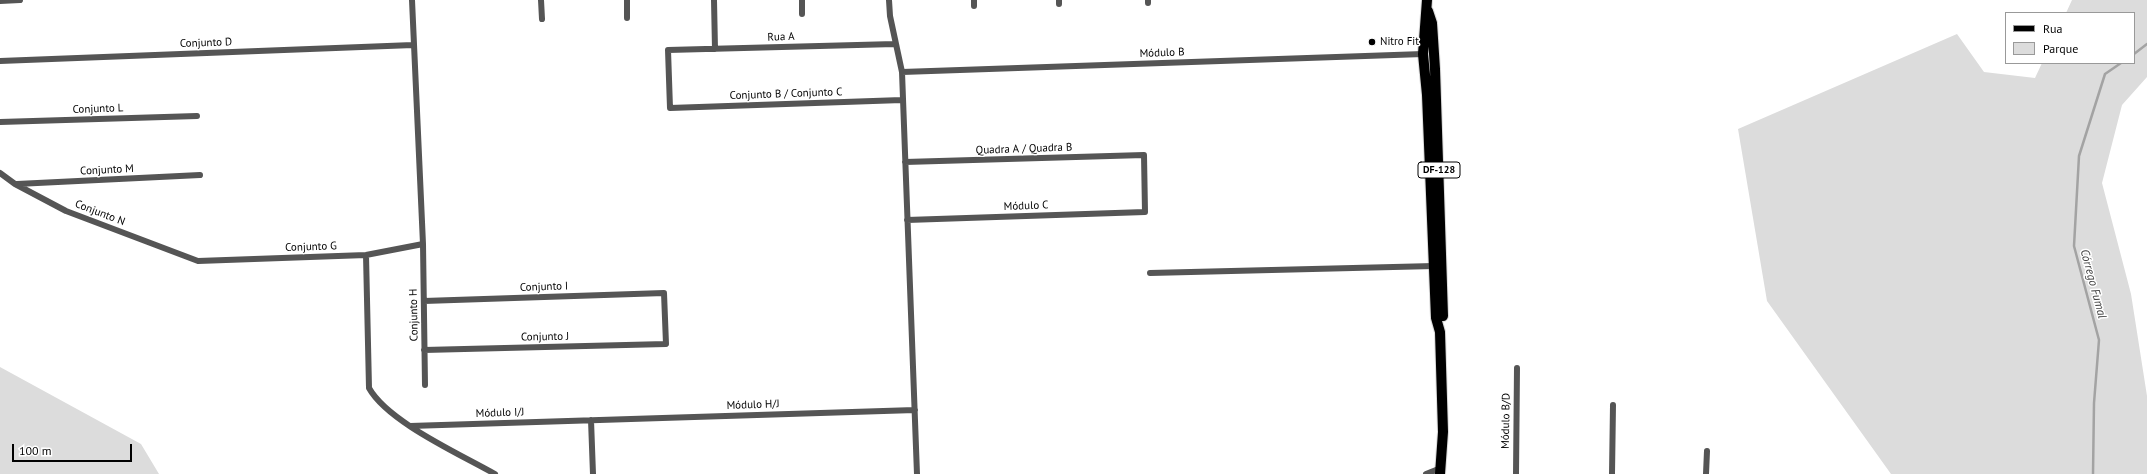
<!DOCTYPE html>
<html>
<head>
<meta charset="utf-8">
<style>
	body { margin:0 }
	#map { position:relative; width:2147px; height:474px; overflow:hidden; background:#fff; font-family:"PT Sans",sans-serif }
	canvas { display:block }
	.legend { position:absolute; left:2005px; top:12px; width:130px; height:52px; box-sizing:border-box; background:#fff; border:1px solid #999; margin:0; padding:5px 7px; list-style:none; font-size:12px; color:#000 }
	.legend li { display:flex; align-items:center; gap:8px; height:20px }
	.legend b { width:20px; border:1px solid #999 }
	.scale { position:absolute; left:12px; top:444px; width:120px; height:18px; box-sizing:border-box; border:2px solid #000; border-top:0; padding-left:5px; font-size:12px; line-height:14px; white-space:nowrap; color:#000; -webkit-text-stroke:3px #fff; paint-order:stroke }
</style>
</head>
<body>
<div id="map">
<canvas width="2147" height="474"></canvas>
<ul class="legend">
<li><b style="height:5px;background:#000"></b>Rua</li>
<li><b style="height:11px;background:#dcdcdc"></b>Parque</li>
</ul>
<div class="scale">100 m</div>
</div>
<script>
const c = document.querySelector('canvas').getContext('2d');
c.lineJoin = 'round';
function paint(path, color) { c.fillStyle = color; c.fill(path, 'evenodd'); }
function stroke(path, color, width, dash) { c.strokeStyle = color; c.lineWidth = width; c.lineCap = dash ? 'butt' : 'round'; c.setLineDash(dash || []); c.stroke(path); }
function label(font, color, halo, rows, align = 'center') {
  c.font = font + ' "PT Sans",sans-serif'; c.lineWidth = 3; c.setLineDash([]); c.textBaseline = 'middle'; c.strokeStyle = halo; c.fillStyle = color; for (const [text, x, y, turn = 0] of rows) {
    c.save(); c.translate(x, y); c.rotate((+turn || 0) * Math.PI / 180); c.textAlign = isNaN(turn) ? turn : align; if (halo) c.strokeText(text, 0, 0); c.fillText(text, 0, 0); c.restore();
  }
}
const green = new Path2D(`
	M2072,0H2147V77L2122,105L2102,183L2131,294L2147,396V474H1891L1767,301L1738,129L1957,34L1984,72L2035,78L2042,63H2134V13H2066Z
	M0,367L141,444L159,474H0Z`);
const stream = new Path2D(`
	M2134,54L2147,44
	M2093,474L2094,403L2099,340L2074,246L2079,156L2105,74L2121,63`);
const minor = new Path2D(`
	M412,0L423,244L425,385
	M541,0L542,19
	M627,0V18
	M714,0L715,49
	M802,0V14
	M889,0L890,16L902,72L917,474
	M974,0V6
	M1059,0V4
	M1148,0V3
	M0,1L20,0
	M895,44L668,50L670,108L902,100
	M0,61L413,45
	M902,72L1423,54
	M0,122L197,116
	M905,162L1144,155L1145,212L907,220
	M0,173L15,184L66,211L198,261L366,255L423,244
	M17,184L200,175
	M366,255L369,388C388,422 460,454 495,474
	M1150,273L1434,266
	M424,301L664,293L666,344L424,350
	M591,420L593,474
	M410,426L915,410
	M1426,474L1441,468
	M1516,474L1517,368
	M1612,474L1613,405
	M1706,474L1707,451`);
const primary = new Path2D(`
	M1427,0L1423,54L1427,95L1436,318L1440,332L1443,432L1440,474
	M1428,11L1432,23L1435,69L1443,316`);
const markers = [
	[1372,42,4,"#000"]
];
const shields = [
	[1439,170,42]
];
const shieldNames = [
	["DF-128",1439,170]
];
const streetNames = [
	["Rua A",781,37,-2],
	["Conjunto D",206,43,-2],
	["Módulo B",1162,53,-2],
	["Conjunto B / Conjunto C",786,94,-2],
	["Conjunto L",98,109,-2],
	["Quadra A / Quadra B",1024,149,-2],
	["Conjunto M",107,170,-3],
	["Módulo C",1026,206,-2],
	["Conjunto N",100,213,21],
	["Conjunto G",311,247,-2],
	["Conjunto I",544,287,-2],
	["Conjunto H",414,315,-91],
	["Conjunto J",545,337,-1],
	["Módulo H/J",753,405,-2],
	["Módulo I/J",500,413,-2],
	["Módulo B/D",1506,421,-89]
];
const poiNames = [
	["Nitro Fit",1380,42]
];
const waterNames = [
	["Córrego Fumal",2093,284,75]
];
paint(green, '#dcdcdc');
stroke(stream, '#a3a3a3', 2.5);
stroke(primary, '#dbdbdb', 12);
stroke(minor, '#555', 6);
stroke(primary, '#000', 10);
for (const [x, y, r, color] of markers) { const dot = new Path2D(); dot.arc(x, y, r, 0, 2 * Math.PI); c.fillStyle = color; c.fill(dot); stroke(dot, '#fff', 1.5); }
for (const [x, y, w] of shields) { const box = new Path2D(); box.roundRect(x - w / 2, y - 8, w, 16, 3); c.fillStyle = '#fff'; c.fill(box); stroke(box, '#000', 1); }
label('bold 10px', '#000', null, shieldNames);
label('11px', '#000', '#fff', streetNames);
label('11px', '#000', '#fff', poiNames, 'left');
label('italic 12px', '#444', '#fff', waterNames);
</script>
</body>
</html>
